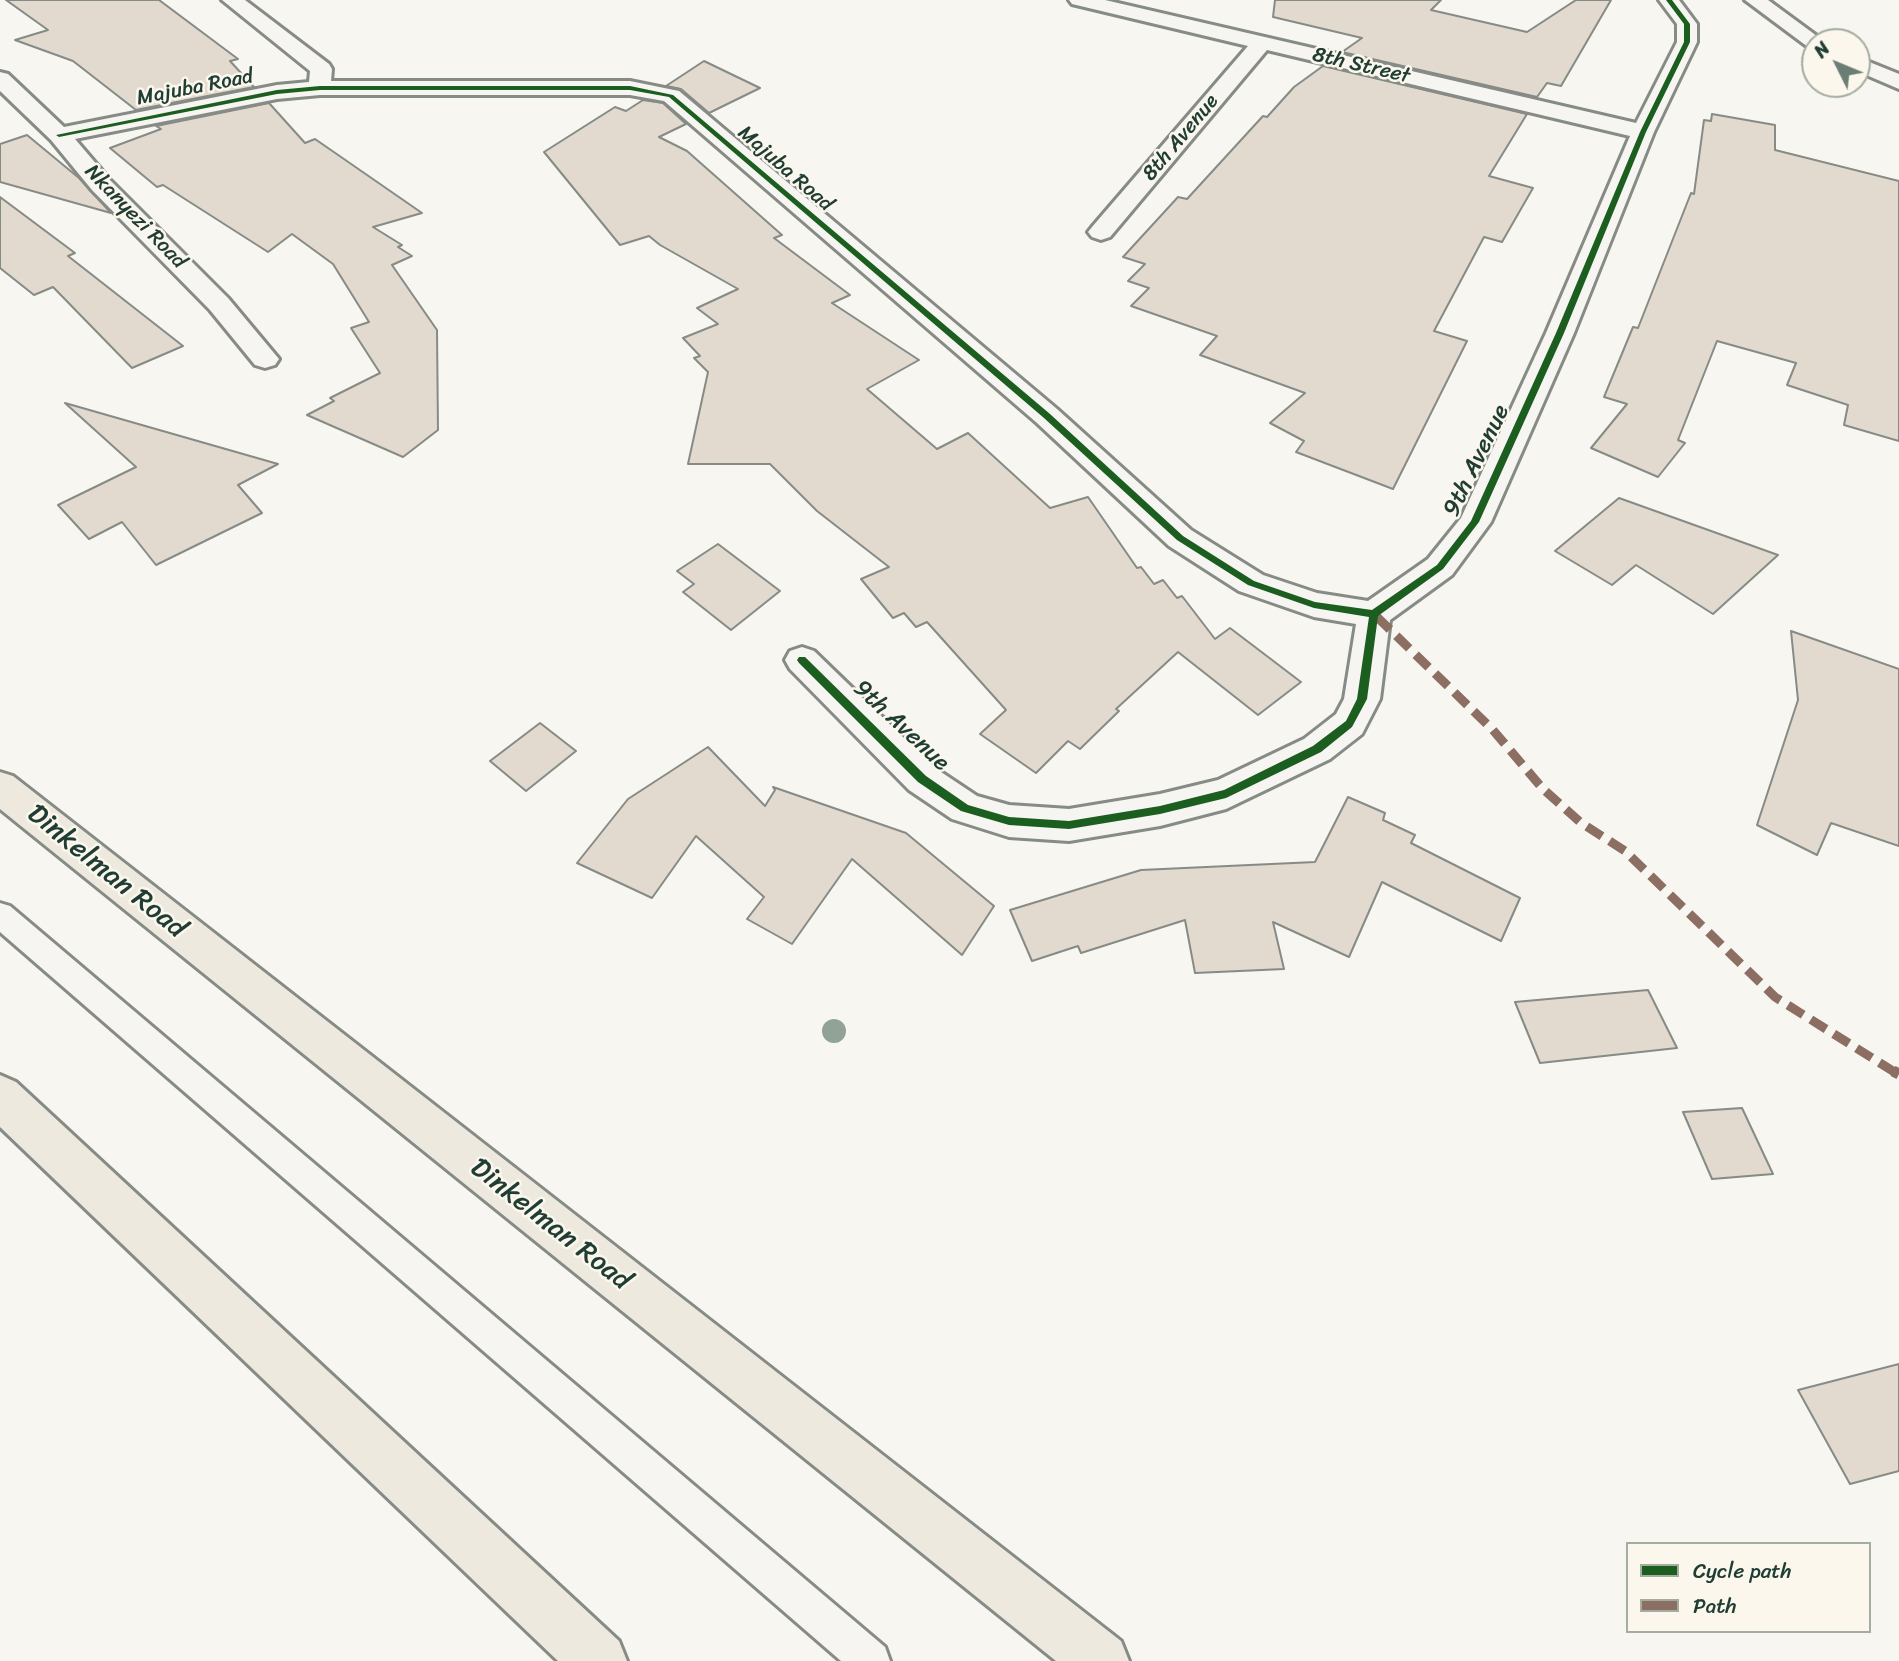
<!DOCTYPE html>
<html>
<head>
<meta charset="utf-8">
<style>
	body { margin:0 }
	#map { position:relative; width:1899px; height:1661px; overflow:hidden; background:#f8f6f0; font-family:Sriracha,sans-serif }
	canvas { display:block }
	.legend { position:absolute; left:1626px; top:1542px; width:245px; height:91px; box-sizing:border-box; background:#fbf7ec; border:2px solid #a3ada2; margin:0; padding:9px 12px; list-style:none; font-size:21px; color:#1f3d34 }
	.legend li { display:flex; align-items:center; gap:14px; height:35px }
	.legend b { width:35px; border:2px solid #a3ada2 }
	.north { position:absolute; left:1801px; top:28px; width:70px; height:70px; box-sizing:border-box; background:#fbf7ec; border:2px solid #a3ada2; border-radius:50%; rotate:313deg; font-size:19px; font-weight:700; line-height:28px; text-align:center; color:#1f3d34 }
	.north::after { content:''; display:block; margin:auto; width:24px; height:32px; background:#6b7e76; clip-path:polygon(50% 0,100% 100%,50% 72%,0 100%) }
</style>
</head>
<body>
<div id="map">
<canvas width="1899" height="1661"></canvas>
<ul class="legend">
<li><b style="height:9px;background:#1b5e20"></b>Cycle path</li>
<li><b style="height:9px;background:#8d6e63"></b>Path</li>
</ul>
<div class="north">N</div>
</div>
<script>
const c = document.querySelector('canvas').getContext('2d');
c.lineJoin = 'round';
function paint(path, color) { c.fillStyle = color; c.fill(path, 'evenodd'); }
function stroke(path, color, width, dash) { c.strokeStyle = color; c.lineWidth = width; c.lineCap = dash ? 'butt' : 'round'; c.setLineDash(dash || []); c.stroke(path); }
function label(font, color, halo, rows, align = 'center') {
  c.font = font + ' Sriracha,sans-serif'; c.lineWidth = 5; c.setLineDash([]); c.textBaseline = 'middle'; c.strokeStyle = halo; c.fillStyle = color; for (const [text, x, y, turn = 0] of rows) {
    c.save(); c.translate(x, y); c.rotate((+turn || 0) * Math.PI / 180); c.textAlign = isNaN(turn) ? turn : align; if (halo) c.strokeText(text, 0, 0); c.fillText(text, 0, 0); c.restore();
  }
}
const building = new Path2D(`
	M6,0H159L238,59L230,61L254,87L136,110L73,61L15,40L48,30Z
	M1275,0H1441L1431,10L1527,32L1576,0H1611L1561,86L1547,83L1537,97L1342,52L1362,38L1273,17Z
	M704,61L760,88L709,113L681,89L666,86Z
	M1323,66L1527,114L1489,176L1533,188L1502,242L1484,237L1434,331L1467,341L1393,489L1296,452L1304,441L1270,423L1305,393L1200,355L1217,336L1131,306L1149,288L1128,281L1145,264L1123,257L1178,197L1187,199L1263,116L1267,117L1294,87Z
	M643,100L663,103L686,124L659,137L687,151L782,235L774,238L850,295L832,303L919,360L867,389L937,449L968,433L1050,508L1088,497L1137,568L1141,567L1154,584L1163,580L1177,598L1182,596L1215,639L1230,628L1301,682L1258,715L1178,652L1116,709L1119,711L1080,749L1068,741L1036,773L980,734L1006,710L927,622L916,627L904,613L893,618L861,579L889,567L817,511L770,464H688L708,372L694,358L700,356L683,338L718,324L697,308L738,289L660,245L649,236L620,245L544,152L615,107L626,111Z
	M269,103L305,143L315,139L422,213L373,227L402,245L398,247L412,256L392,265L437,330L438,430L403,457L307,415L334,401L330,398L380,373L351,328L369,322L333,264L292,234L268,252L163,185L157,187L110,148L161,129L156,126Z
	M1712,114L1775,125V150L1899,181V441L1844,425L1848,405L1787,385L1796,363L1717,341L1678,440L1685,443L1658,477L1591,448L1627,404L1604,397L1633,327L1638,328L1691,193L1694,194L1704,120L1711,121Z
	M27,135L79,178L111,213L0,182V144Z
	M0,197L75,253L68,256L183,346L132,368L53,287L34,295L0,268Z
	M65,403L278,464L238,485L262,513L156,565L122,522L89,539L58,505L136,467Z
	M1619,498L1778,555L1713,614L1636,565L1612,585L1555,551Z
	M718,544L780,591L731,630L683,592L694,584L677,571Z
	M1791,631L1899,669V846L1831,823L1817,855L1757,825L1798,700Z
	M540,723L576,751L526,791L490,761Z
	M708,747L765,806L775,790L773,787L906,833L994,906L962,955L852,859L792,944L747,919L764,897L696,836L652,898L577,863L628,799Z
	M1348,797L1385,813L1383,820L1415,835L1411,843L1520,898L1501,941L1382,882L1349,957L1273,922L1284,969L1195,973L1185,920L1081,953L1078,946L1032,961L1010,910L1141,870L1315,862Z
	M1648,990L1677,1048L1540,1063L1515,1002Z
	M1742,1108L1773,1174L1712,1179L1683,1112Z
	M1899,1364V1471L1850,1484L1798,1390Z`);
const service = new Path2D(`
	M0,903L10,906L885,1647L890,1661H841L0,932Z`);
const minor = new Path2D(`
	M222,0H245L329,64L332,69L331,81H630L679,91L1057,409L1191,530L1263,575L1317,593L1368,601L1428,559L1461,518L1546,333L1630,136L1267,50L1110,237L1101,240L1092,237L1088,232L1092,227L1248,46L1072,4L1069,0H1105L1636,123L1677,42V24L1659,0H1679L1697,24V42L1654,132L1574,333L1491,522L1452,575L1390,620L1380,699L1362,734L1330,759L1226,809L1160,826L1069,841L1009,837L952,819L909,790L790,669L785,660L790,651L802,647L814,651L935,768L977,796L1009,805L1069,809L1160,794L1218,780L1304,739L1336,714L1344,699L1356,624L1314,617L1239,591L1169,546L1037,423L664,101L630,95H320L277,99L75,139L110,180L228,298L279,359L275,365L265,368L255,365L210,310L92,190L51,140L0,91V72L8,74L64,127L277,85L309,82L310,71Z`);
const tertiary = new Path2D(`
	M1745,0H1768L1825,42H1815V49L1808,47Z
	M1857,57L1899,74V89L1857,71Z`);
const primary = new Path2D(`
	M0,772L13,776L1121,1641L1129,1661H1056L0,809Z
	M0,1075L16,1082L619,1641L627,1661H558L0,1127Z`);
const quietFar2 = new Path2D(`
	M1374,614L1379,619`);
const quietFar1 = new Path2D(`
	M1377,617L1493,730L1543,789L1580,822L1625,851L1775,997L1896,1073`);
const quiet = new Path2D(`
	M1893,1071L1899,1074`);
const cycleway = new Path2D(`
	M1666,0H1672L1690,24V42L1646,132L1564,333L1479,522L1443,569L1378,616L1367,699L1352,727L1321,752L1226,798L1160,814L1069,829L1009,825L961,811L918,782L799,663L797,660L799,657H805L926,776L968,805L1009,817L1069,821L1160,806L1224,790L1313,746L1346,721L1357,699L1369,617L1314,608L1248,585L1177,540L1044,418L669,97L630,90H320L277,94L59,137L56,135L277,90L320,86H630L673,95L1050,414L1183,536L1254,581L1315,602L1372,610L1437,565L1471,521L1556,333L1640,132L1684,42V24Z`);
const trees = [
	[834,1031]
];
const farStreetnames = [
	["8th Street",1361,66,13],
	["Majuba Road",195,88,-11],
	["8th Avenue",1181,138,-50],
	["Majuba Road",785,169,41],
	["Nkanyezi Road",135,217,46]
];
const streetNames = [
	["9th Avenue",1477,461,-64],
	["9th Avenue",901,726,43]
];
const nearStreetnames = [
	["Dinkelman Road",106,872,39],
	["Dinkelman Road",550,1225,38]
];
paint(building, '#e2d9cf');
stroke(building, '#868b86', 2);
stroke(service, '#868b86', 6);
stroke(minor, '#868b86', 6);
stroke(tertiary, '#868b86', 6);
stroke(primary, '#868b86', 6);
paint(service, '#f6f5f1');
paint(minor, '#f6f5f1');
paint(tertiary, '#f6f5f1');
paint(primary, '#eee9de');
stroke(quietFar2, '#8d6e63', 7, [13, 7]);
stroke(quietFar1, '#8d6e63', 9, [18, 9]);
stroke(quiet, '#8d6e63', 11, [23, 11]);
paint(cycleway, '#1b5e20');
c.fillStyle = '#91a396';
for (const [x, y] of trees) { c.beginPath(); c.arc(x, y, 12, 0, 2 * Math.PI); c.fill(); }
label('21px', '#1f3d34', '#fbf7ec', farStreetnames);
label('24px', '#1f3d34', '#fbf7ec', streetNames);
label('28px', '#1f3d34', '#fbf7ec', nearStreetnames);
</script>
</body>
</html>
